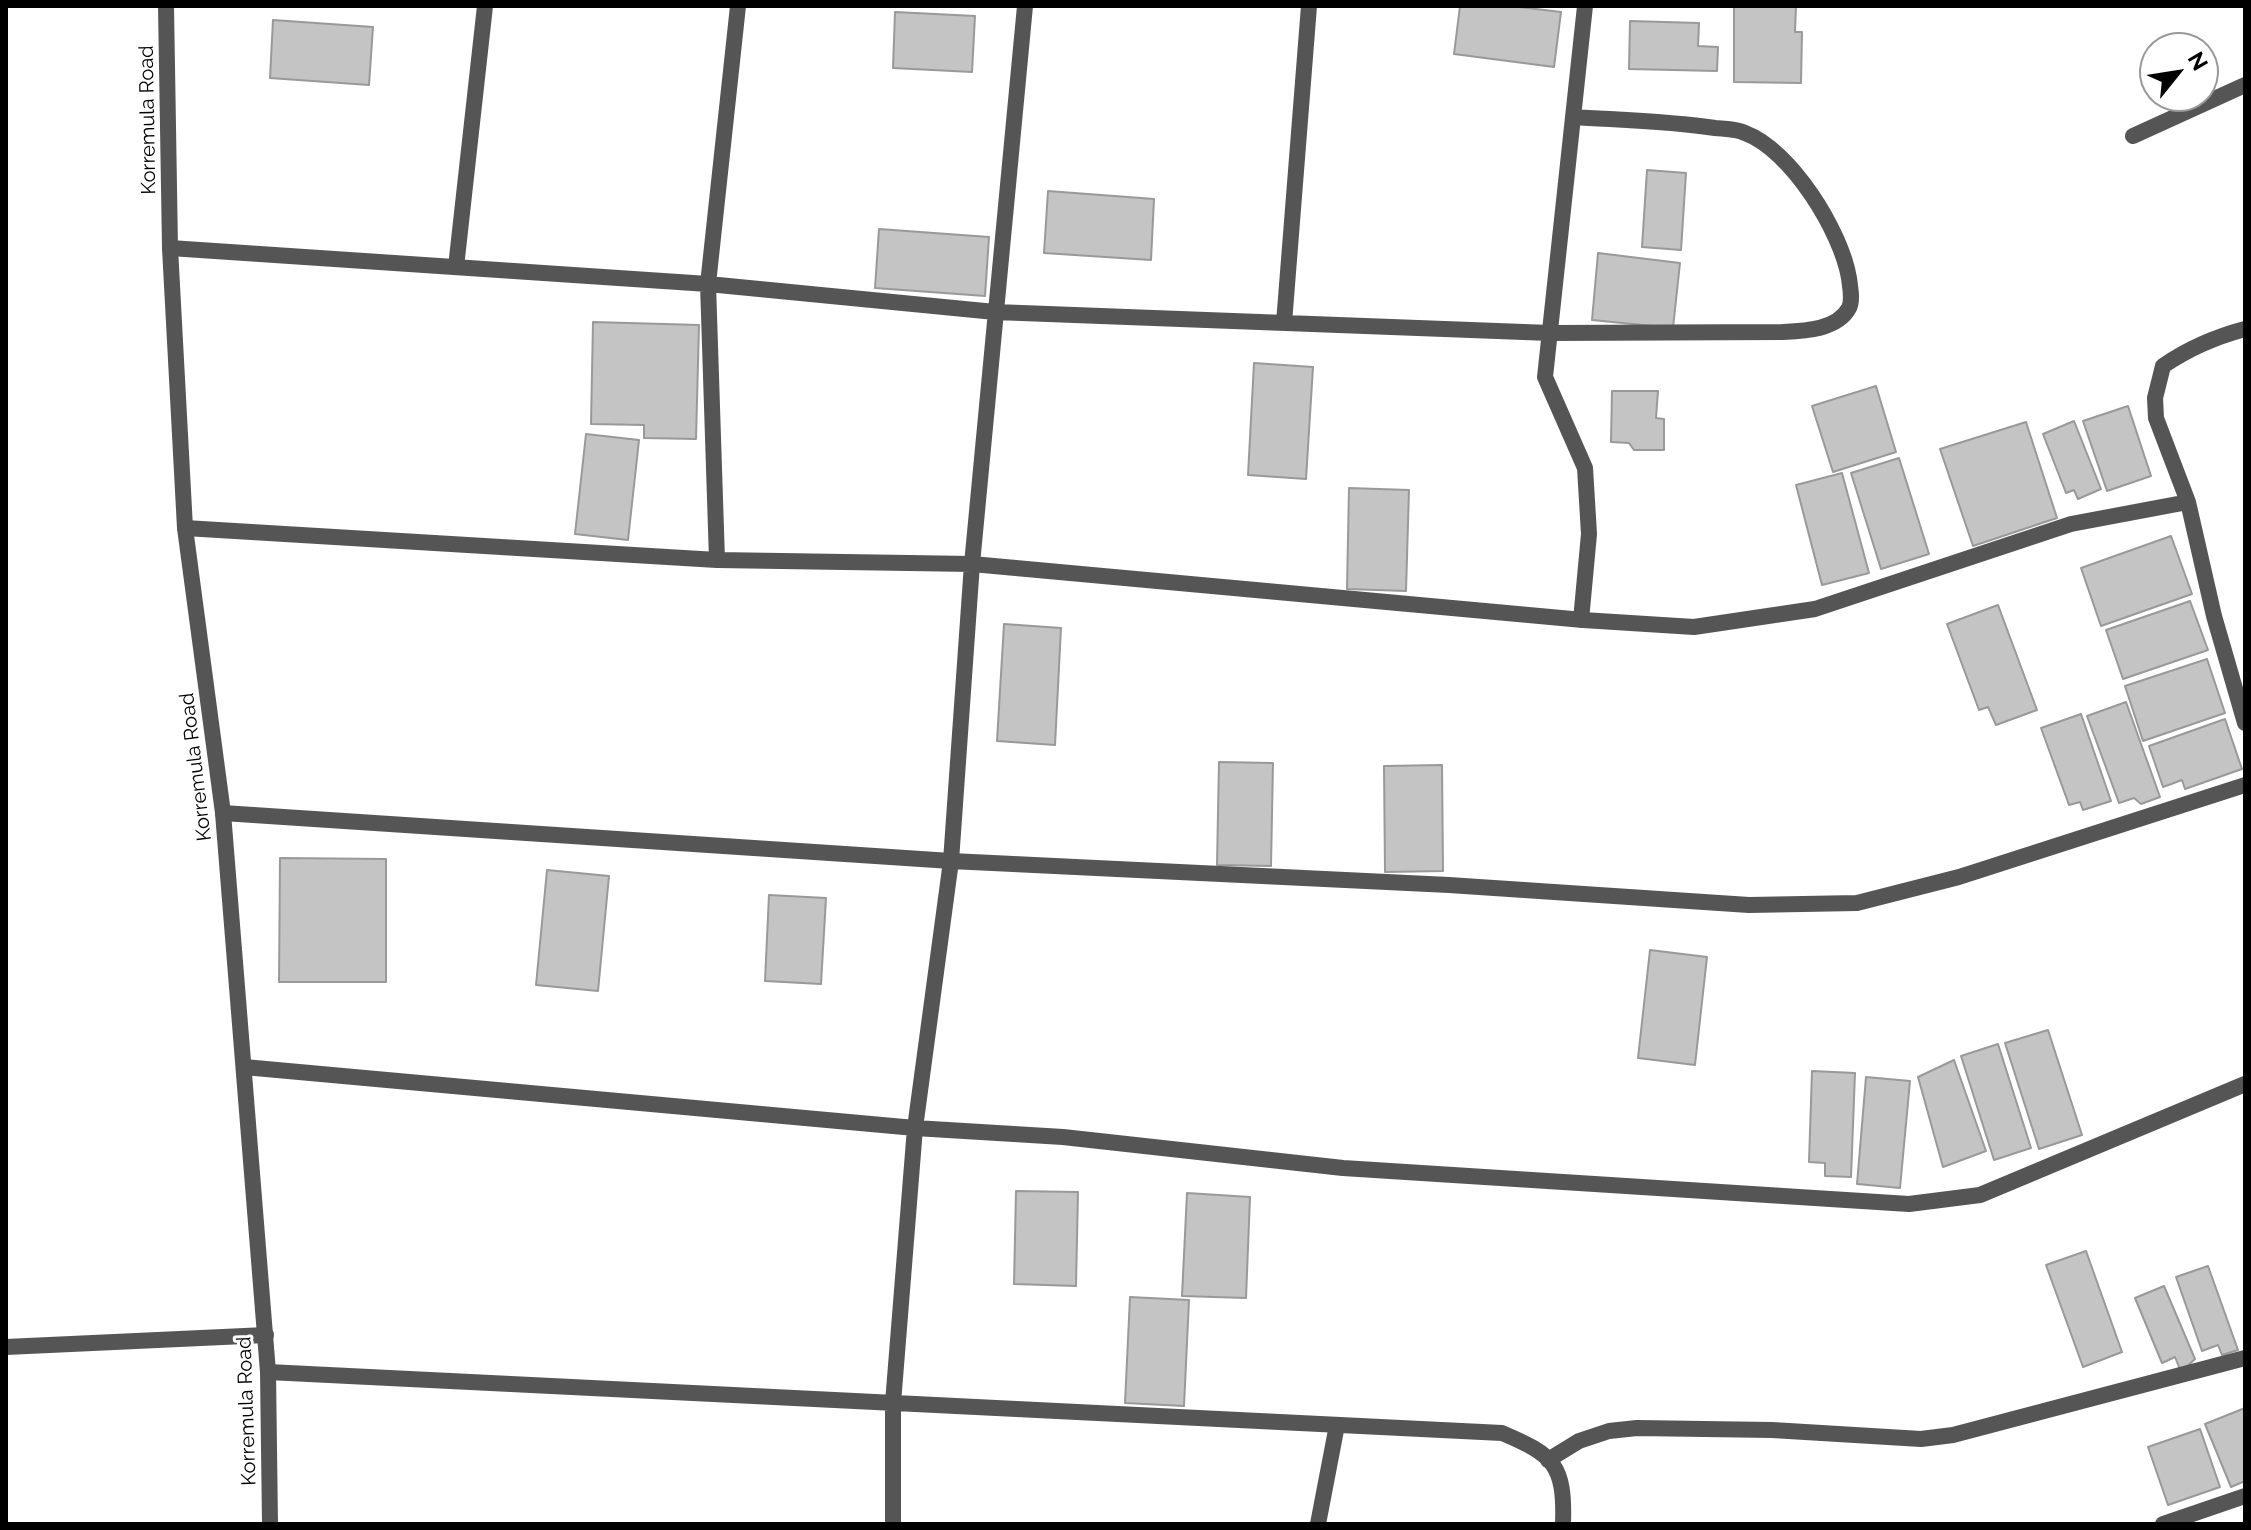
<!DOCTYPE html>
<html>
<head>
<meta charset="utf-8">
<style>
	body { margin:0 }
	#map { position:relative; width:2251px; height:1530px; overflow:hidden; background:#fff; font-family:Raleway,sans-serif }
	canvas { display:block }
	.frame { position:absolute; inset:0; border:8px solid #000; pointer-events:none }
	.north { position:absolute; left:2139px; top:32px; width:80px; height:80px; box-sizing:border-box; background:#fff; border:2px solid #999; border-radius:50%; rotate:60deg; font-size:22px; font-weight:700; line-height:32px; text-align:center; color:#000 }
	.north::after { content:''; display:block; margin:auto; width:28px; height:36px; background:#000; clip-path:polygon(50% 0,100% 100%,50% 72%,0 100%) }
</style>
</head>
<body>
<div id="map">
<canvas width="2251" height="1530"></canvas>
<div class="frame"></div>
<div class="north">N</div>
</div>
<script>
const c = document.querySelector('canvas').getContext('2d');
c.lineJoin = 'round';
function paint(path, color) { c.fillStyle = color; c.fill(path, 'evenodd'); }
function stroke(path, color, width, dash) { c.strokeStyle = color; c.lineWidth = width; c.lineCap = dash ? 'butt' : 'round'; c.setLineDash(dash || []); c.stroke(path); }
function label(font, color, halo, rows, align = 'center') {
  c.font = font + ' Raleway,sans-serif'; c.lineWidth = 6; c.setLineDash([]); c.textBaseline = 'middle'; c.strokeStyle = halo; c.fillStyle = color; for (const [text, x, y, turn = 0] of rows) {
    c.save(); c.translate(x, y); c.rotate((+turn || 0) * Math.PI / 180); c.textAlign = isNaN(turn) ? turn : align; if (halo) c.strokeText(text, 0, 0); c.fillText(text, 0, 0); c.restore();
  }
}
const building = new Path2D(`
	M1460,6H1511L1561,12L1554,67L1454,54Z
	M1734,6H1796L1795,32H1802L1801,83L1734,82Z
	M895,12L975,16L972,72L893,68Z
	M273,20L373,27L369,85L270,78Z
	M1630,21L1699,23L1698,46L1718,47L1717,71L1629,69Z
	M1647,170L1686,173L1681,250L1642,247Z
	M1048,191L1154,199L1151,260L1044,253Z
	M879,229L989,237L985,296L875,288Z
	M1598,253L1680,263L1673,328L1592,320Z
	M593,322L699,325L696,439L644,438V425L591,424Z
	M1254,363L1313,367L1306,479L1248,475Z
	M1876,386L1896,452L1833,472L1812,406Z
	M1612,391H1658L1656,418L1664,419V450H1634L1629,443L1611,442Z
	M2128,406L2151,476L2107,491L2083,421Z
	M2074,421L2101,489L2078,499L2074,490L2066,493L2043,434Z
	M2026,422L2057,518L1973,546L1940,449Z
	M586,434L639,440L628,540L575,534Z
	M1899,458L1929,554L1881,569L1851,473Z
	M1842,473L1869,573L1822,585L1796,485Z
	M1349,488L1409,490L1406,591L1347,589Z
	M2171,536L2192,594L2101,626L2081,568Z
	M2190,601L2208,650L2123,679L2106,630Z
	M1998,605L2037,710L1996,725L1988,707L1979,710L1947,624Z
	M1004,624L1061,628L1055,745L997,741Z
	M2207,659L2225,713L2143,741L2125,686Z
	M2126,702L2160,797L2141,804L2134,798L2119,803L2087,716Z
	M2081,714L2111,801L2083,810L2080,802L2069,805L2041,728Z
	M2225,719L2242,769L2185,789L2182,780L2163,787L2149,746Z
	M1219,762L1273,763L1271,866L1217,865Z
	M1442,765L1443,871L1385,872L1384,766Z
	M280,858L386,859V982H279Z
	M547,870L609,876L598,991L536,985Z
	M769,895L826,898L821,984L765,981Z
	M1650,950L1707,957L1695,1065L1638,1058Z
	M2048,1030L2082,1135L2039,1149L2005,1043Z
	M1998,1044L2031,1148L1994,1160L1961,1056Z
	M1954,1060L1986,1151L1943,1167L1918,1077Z
	M1812,1071L1855,1073L1851,1177L1825,1176V1163L1809,1162Z
	M1866,1077L1910,1081L1900,1188L1857,1184Z
	M1016,1191L1078,1192L1076,1286L1014,1284Z
	M1187,1193L1250,1197L1246,1298L1182,1296Z
	M2086,1251L2122,1352L2083,1367L2046,1265Z
	M2208,1266L2238,1350L2222,1355L2218,1345L2202,1351L2176,1277Z
	M2164,1286L2195,1359L2181,1372L2175,1357L2162,1363L2135,1298Z
	M1130,1297L1189,1300L1184,1406L1125,1403Z
	M2245,1408V1481L2231,1487L2205,1424Z
	M2200,1429L2220,1487L2168,1505L2148,1447Z`);
const minor = new Path2D(`
	M2133,136L2245,85
	M170,248L708,284L995,312L1550,333L1782,332C1804,331 1837,330 1849,308C1853,300 1850,287 1849,278C1841,231 1791,150 1745,133C1737,129 1724,129 1715,128C1669,121 1621,120 1574,117
	M456,267L485,6
	M1284,323L1309,6
	M2245,329C2215,337 2189,348 2163,366L2155,398L2156,418L2188,502L2214,616L2245,723
	M185,528L717,560L972,564L1583,620L1694,627L1815,609L2071,524L2188,502
	M717,560L708,284L738,6
	M1581,620L1589,534L1585,468L1545,377L1585,6
	M223,813L951,861L1449,885L1749,905L1857,903L1959,877L2245,785
	M244,1067L915,1128L1063,1137L1343,1168L1909,1204L1980,1195L2245,1084
	M6,1347L266,1335
	M268,1372L1502,1433C1554,1455 1565,1465 1563,1524
	M1548,1460L1579,1441L1609,1431L1637,1428L1772,1430L1921,1439L1953,1435L2245,1358
	M893,1524V1403L915,1128L951,861L972,564L1025,6
	M1318,1524L1337,1425
	M2163,1524L2245,1496`);
const tertiary = new Path2D(`
	M166,6L170,248L185,528L223,813L268,1372L270,1524`);
const streetNames = [
	["Korremula Road",148,120,-91],
	["Korremula Road",196,767,-97],
	["Korremula Road",247,1411,-92]
];
paint(building, '#c4c4c4');
stroke(building, '#999', 2);
stroke(minor, '#555', 16);
stroke(tertiary, '#555', 16);
label('20px', '#000', '#fff', streetNames);
</script>
</body>
</html>
